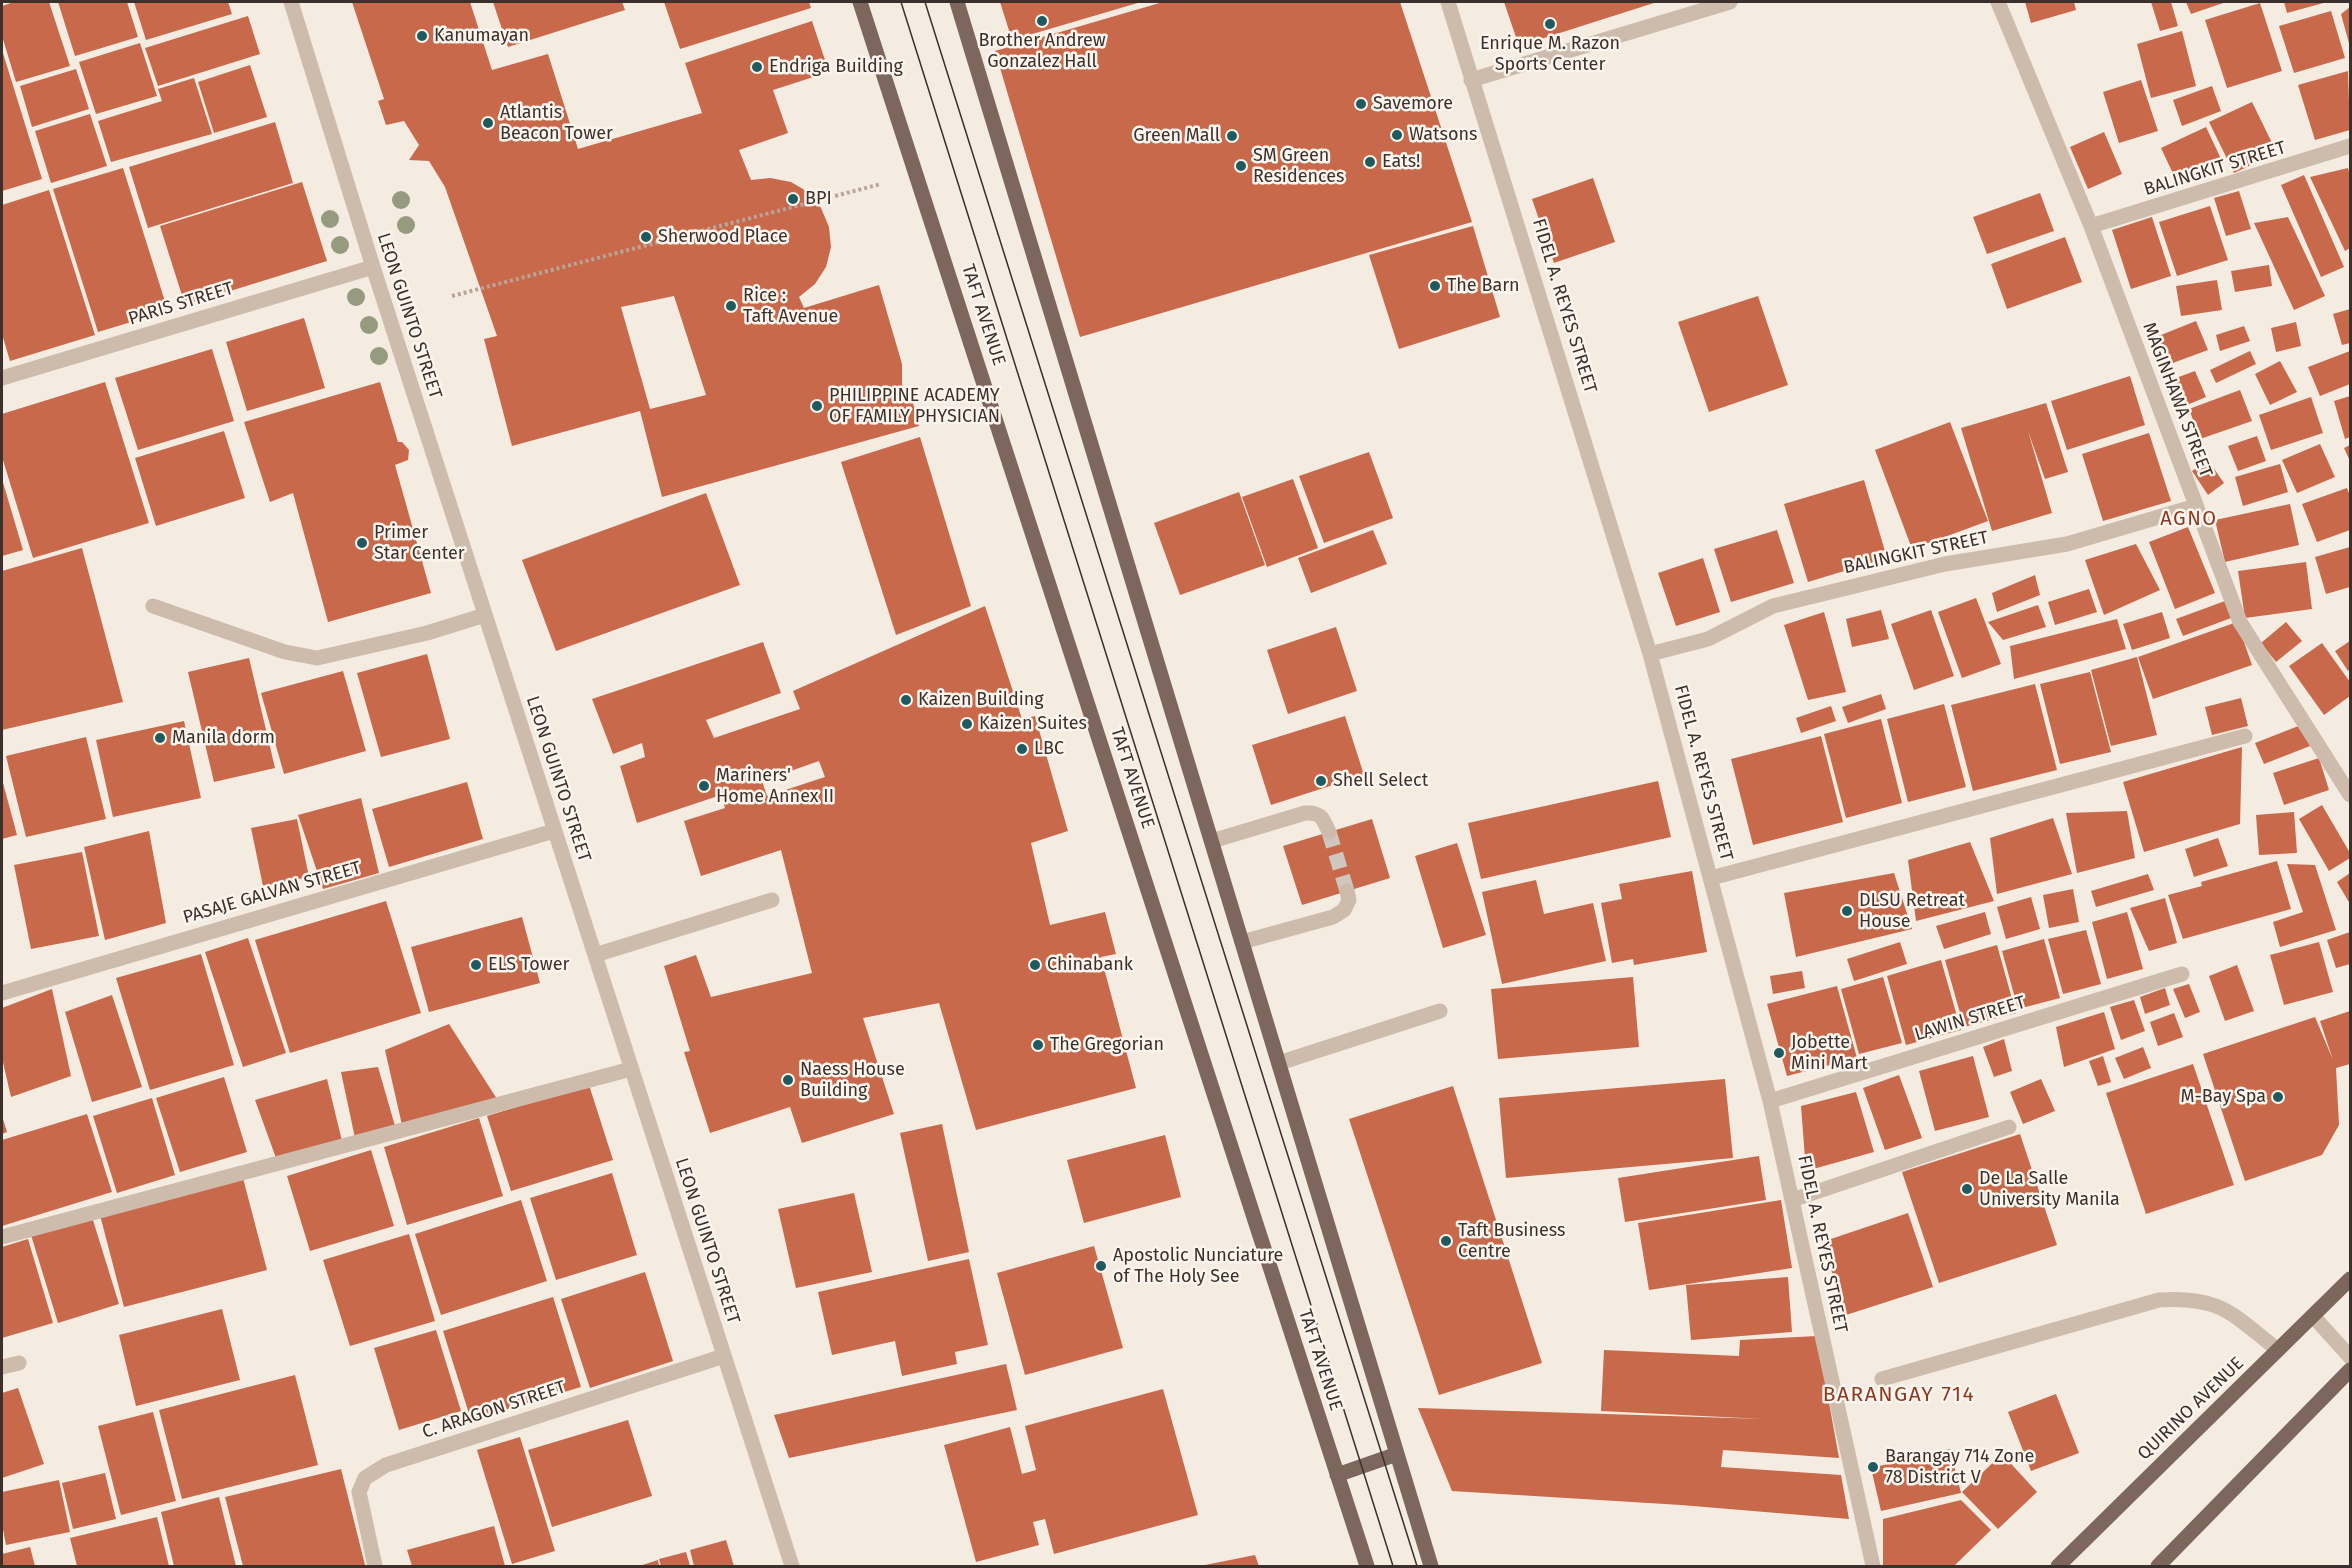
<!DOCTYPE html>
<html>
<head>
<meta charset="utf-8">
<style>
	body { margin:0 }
	#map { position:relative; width:2352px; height:1568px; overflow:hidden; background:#f4ebe1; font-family:"Fira Sans",sans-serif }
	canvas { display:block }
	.frame { position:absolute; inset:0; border:3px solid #3b302b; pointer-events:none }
</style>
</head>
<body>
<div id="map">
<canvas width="2352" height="1568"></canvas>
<div class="frame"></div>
</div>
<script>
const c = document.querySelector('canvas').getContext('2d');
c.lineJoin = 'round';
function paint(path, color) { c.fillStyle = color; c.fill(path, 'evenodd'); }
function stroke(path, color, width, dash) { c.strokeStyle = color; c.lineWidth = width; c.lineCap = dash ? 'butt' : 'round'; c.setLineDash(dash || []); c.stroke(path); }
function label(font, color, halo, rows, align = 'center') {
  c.font = font + ' "Fira Sans",sans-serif'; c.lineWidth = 5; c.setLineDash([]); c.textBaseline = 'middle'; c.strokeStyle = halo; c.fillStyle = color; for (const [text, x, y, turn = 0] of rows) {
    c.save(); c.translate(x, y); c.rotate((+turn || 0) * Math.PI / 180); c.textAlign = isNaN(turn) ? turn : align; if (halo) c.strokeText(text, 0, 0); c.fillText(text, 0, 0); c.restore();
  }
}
const building = new Path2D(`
	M14,2H49L70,66L16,82L2,36V6Z
	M58,2H127L138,37L75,56Z
	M134,2H228L232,14L146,40Z
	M352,2H470L492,70L548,54L578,149L702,113L685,63L812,21L829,72L773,90L788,133L739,150L751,180L770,178L791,182L808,192L821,208L829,227L831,247L826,267L815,284L799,297L804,308L879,285L902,364V385L913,403L919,426L662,497L640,411L512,446L484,339L497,336L445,187L429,161L409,160L419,145L404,121L386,125L378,101L384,99ZM674,296L706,395L650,409L621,307Z
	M493,2H622L625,10L508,47Z
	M664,2H809L811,8L680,49Z
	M1000,2H1141L1012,40Z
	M1163,2H1400L1472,222L1080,337L995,51Z
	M1504,2H1657L1519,46Z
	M2025,2H2074L2076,10L2031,23Z
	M2151,2H2171L2178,26L2160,31Z
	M2186,2H2226L2191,14Z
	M2284,2H2327L2287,13Z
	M2260,3L2282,71L2227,88L2205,20Z
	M2350,7V47L2341,14Z
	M2331,11L2345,58L2294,73L2279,26Z
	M248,16L260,54L158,86L145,48Z
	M2182,31L2196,86L2151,98L2137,44Z
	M140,43L157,96L96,114L79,62Z
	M2,50L42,179L2,191Z
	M250,65L267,117L214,133L198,82Z
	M76,69L89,109L32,127L20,86Z
	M2348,71L2350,130L2315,140L2298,85Z
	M194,78L212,134L111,162L98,121L162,101L158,89Z
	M2141,80L2158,131L2119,143L2103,92Z
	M2212,86L2221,111L2182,126L2173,100Z
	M2252,102L2277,153L2234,173L2209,122Z
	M90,114L107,166L51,183L35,131Z
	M275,122L293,183L148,228L129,167Z
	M2206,127L2222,161L2177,182L2161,148Z
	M2104,132L2122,174L2088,189L2070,147Z
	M123,168L168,311L98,332L53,189Z
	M2348,168L2350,175V248L2345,251L2310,177Z
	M2304,175L2344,267L2321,277L2281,185Z
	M1593,178L1615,242L1554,263L1532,199Z
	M302,182L327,261L185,305L160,226Z
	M49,190L95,335L10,361L2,334V205Z
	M2239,191L2251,229L2226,236L2214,198Z
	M2040,193L2054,231L1987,254L1973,217Z
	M2210,206L2228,260L2177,276L2159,222Z
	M2152,217L2171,276L2131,289L2112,230Z
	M2288,217L2325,296L2294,310L2254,223Z
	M1473,226L1500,317L1399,349L1369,255Z
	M2065,237L2082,282L2007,309L1991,264Z
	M2269,265L2272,286L2235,292L2231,271Z
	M2217,280L2222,310L2181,316L2176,286Z
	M1758,296L1788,385L1709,412L1678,322Z
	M2350,309V343L2342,345L2333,314Z
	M304,318L325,388L247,411L226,342Z
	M2196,321L2208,350L2162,367L2151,339Z
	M2296,322L2301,346L2276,352L2271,328Z
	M2244,326L2250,341L2220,351L2216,335Z
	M212,349L234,421L138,450L115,378Z
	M2250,351L2256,364L2216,383L2210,370Z
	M2350,351V384L2320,396L2308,367Z
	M2280,361L2297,392L2270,405L2255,374Z
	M2195,371L2206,397L2175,410L2165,382Z
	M2130,376L2145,425L2067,450L2051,401Z
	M105,382L149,523L33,558L2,457V414Z
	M380,382L398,442H402L409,450L408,460L395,465L431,593L328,622L293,493L270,502L244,422Z
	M2240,390L2252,421L2200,439L2189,409Z
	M2350,396V437L2345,439L2334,401Z
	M2311,397L2323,433L2271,450L2259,415Z
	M2046,403L2068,472L2045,479L2028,431L2052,513L1992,531L1961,428Z
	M1950,422L1988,521L1912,549L1875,450Z
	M224,431L245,498L156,526L135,458Z
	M2149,433L2171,501L2103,521L2082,454Z
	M2257,436L2266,461L2238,471L2228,446Z
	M920,437L971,606L896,635L841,462Z
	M2320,444L2335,477L2297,493L2282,460Z
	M2350,445V461L2344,448Z
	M1369,452L1393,518L1324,543L1299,476Z
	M2208,460L2224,483L2208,495L2192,471Z
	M2280,464L2288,492L2243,506L2235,477Z
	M2,479L23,550L2,556Z
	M1293,479L1318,548L1267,567L1242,497Z
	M1864,480L1887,558L1808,582L1784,504Z
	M2347,488L2350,496V530L2317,542L2302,504Z
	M1239,492L1265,565L1180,595L1154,523Z
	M706,493L740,585L556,651L522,560Z
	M2290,504L2299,545L2225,562L2215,520Z
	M2188,527L2215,593L2175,609L2149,542Z
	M1373,530L1387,564L1311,593L1298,558Z
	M1777,530L1794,583L1731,602L1714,549Z
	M2136,544L2160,590L2104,615L2085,560Z
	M2350,547V587L2326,594L2315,557Z
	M82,548L123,702L2,730V571Z
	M1703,558L1720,612L1676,626L1658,573Z
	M2306,562L2312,609L2245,618L2238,571Z
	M2035,575L2040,595L1997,612L1992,593Z
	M2089,589L2097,612L2055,625L2048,602Z
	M1976,598L2001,664L1962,678L1938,612Z
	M2225,601L2231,618L2183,636L2176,619Z
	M2038,605L2046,627L2003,640L1988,622Z
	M985,606L1022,719L1035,716L1068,831L1031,843L1050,925L1105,912L1116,954L1101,957L1136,1088L976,1130L939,1003L863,1018L894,1114L802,1143L790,1107L710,1133L684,1052L690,1051L664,966L696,955L711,997L812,973L781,850L701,876L684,821L725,808L721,795L637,823L620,766L645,757L642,743L613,754L592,699L763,642L781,693L706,720L714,738L800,709L793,691ZM819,761L825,777L767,796L762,781Z
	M1881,610L1889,639L1852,647L1846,619Z
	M1931,610L1954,676L1914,690L1891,624Z
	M1824,612L1846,692L1808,700L1784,625Z
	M2162,612L2170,638L2132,650L2123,624Z
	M2117,619L2126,649L2014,679L2010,646Z
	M2237,622L2252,665L2153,699L2138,657Z
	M2286,622L2302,641L2276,662L2261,643Z
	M1336,627L1357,691L1288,714L1267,650Z
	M2350,641V669L2348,671L2335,651Z
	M2322,643L2350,682V696L2324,715L2289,666Z
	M427,654L450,739L381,757L357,673Z
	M2137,657L2157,735L2111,746L2091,670Z
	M249,658L275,768L214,782L188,672Z
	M343,671L366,751L284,774L261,693Z
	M2090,672L2111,752L2060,764L2040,684Z
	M2035,684L2057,770L1973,791L1951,705Z
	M1881,694L1886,709L1848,723L1842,707Z
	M2241,698L2248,726L2212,735L2205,707Z
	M1944,704L1966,787L1908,802L1887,719Z
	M1831,706L1836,721L1801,733L1796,718Z
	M1345,716L1364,775L1271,805L1252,745Z
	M1881,719L1902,803L1846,818L1824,734Z
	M184,721L201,798L113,817L96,740Z
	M2301,725L2310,746L2264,764L2255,743Z
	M1821,736L1843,822L1753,845L1731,759Z
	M86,737L106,819L26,837L6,756Z
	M2242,747L2240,824L2144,852L2123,782Z
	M2319,758L2329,790L2284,805L2273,773Z
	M2,779L17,835L2,839Z
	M1658,781L1671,837L1481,879L1468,823Z
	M467,782L483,839L389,867L372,809Z
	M361,798L379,873L323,889L298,815Z
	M2322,805L2350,853V858L2329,871L2299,819Z
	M2127,811L2135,858L2077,873L2066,813Z
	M2294,812L2297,853L2259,855L2256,815Z
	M2053,818L2072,874L1997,894L1990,838Z
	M297,819L309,877L263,886L251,828Z
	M1372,819L1390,878L1302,905L1283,846Z
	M149,831L166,923L105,940L84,847Z
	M2218,838L2228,866L2194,877L2185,849Z
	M1970,842L1994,901L1916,921L1908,860Z
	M1457,843L1486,935L1443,948L1415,856Z
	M82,852L99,936L31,949L14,865Z
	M2277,861L2291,909L2183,939L2168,895L2202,886L2201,882Z
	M2287,864L2315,865L2336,930L2280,947L2273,922L2303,912Z
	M1692,871L1707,952L1634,965L1633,959L1612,963L1601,903L1622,899L1619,884Z
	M1894,873L1912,929L1796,957L1784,893Z
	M2350,873V904L2337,882Z
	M2148,874L2154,890L2096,907L2091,891Z
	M1536,880L1544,914L1593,903L1606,961L1502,984L1482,892Z
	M2073,889L2079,922L2049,928L2043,895Z
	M2031,897L2040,929L2006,939L1997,907Z
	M2165,898L2177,943L2149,951L2130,908Z
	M386,901L421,1013L290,1053L255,940Z
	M1985,912L1991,934L1944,949L1936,926Z
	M2127,912L2143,969L2107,979L2092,922Z
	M522,917L540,983L429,1012L411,947Z
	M2086,930L2101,984L2063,994L2048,939Z
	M2350,932V964L2336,968L2327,940Z
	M248,938L286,1053L243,1067L205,952Z
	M2044,939L2060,998L2018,1009L2002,951Z
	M1900,942L1907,964L1854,981L1847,959Z
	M2319,942L2333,992L2284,1005L2270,955Z
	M1997,945L2016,1013L1964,1027L1945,960Z
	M201,954L234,1065L150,1090L116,978Z
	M1941,960L1961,1030L1906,1045L1887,976Z
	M2237,965L2254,1011L2225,1021L2209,976Z
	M1802,971L1805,988L1773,994L1770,976Z
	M1633,977L1639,1047L1498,1059L1491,989Z
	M1883,977L1902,1043L1859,1054L1841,989Z
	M2189,984L2200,1012L2185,1018L2173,989Z
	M1837,986L1857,1058L1787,1076L1767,1004Z
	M2165,988L2170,1005L2145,1014L2140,997Z
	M52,989L71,1076L11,1097L2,1058V1008Z
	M112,995L142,1087L92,1102L65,1012Z
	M2134,1000L2145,1031L2121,1040L2110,1007Z
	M2350,1011V1064L2336,1068L2339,1125L2322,1155L2245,1181L2203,1054L2315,1017L2333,1060L2320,1021Z
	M2104,1012L2115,1049L2064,1067L2056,1027Z
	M2174,1013L2183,1037L2158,1046L2150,1022Z
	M449,1024L497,1099L402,1125L385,1050Z
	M2004,1039L2012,1071L1994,1077L1983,1047Z
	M2143,1047L2151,1068L2124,1079L2115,1058Z
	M1973,1056L1989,1117L1935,1131L1919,1071Z
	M2103,1056L2111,1082L2098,1086L2089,1061Z
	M2193,1064L2234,1185L2146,1214L2106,1093Z
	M378,1067L395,1126L355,1138L341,1072Z
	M1899,1075L1922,1138L1885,1150L1863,1088Z
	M224,1077L247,1152L180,1172L156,1098Z
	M327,1079L342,1141L276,1158L255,1100Z
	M1725,1079L1733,1158L1506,1178L1499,1098Z
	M2041,1079L2055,1111L2023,1124L2010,1092Z
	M589,1085L613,1160L511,1191L487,1116Z
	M1453,1086L1542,1363L1439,1395L1349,1119Z
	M1856,1092L1874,1152L1806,1171L1801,1106Z
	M152,1098L175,1175L117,1193L93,1116Z
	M87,1114L112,1192L2,1226V1140Z
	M2,1116L7,1132L2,1134Z
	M479,1118L503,1196L407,1225L384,1147Z
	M942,1124L969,1252L928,1261L900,1133Z
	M2020,1134L2057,1245L1939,1283L1902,1172Z
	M1165,1135L1181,1197L1084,1223L1067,1160Z
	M371,1150L394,1226L310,1251L287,1176Z
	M1759,1156L1766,1200L1625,1222L1618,1178Z
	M612,1173L637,1255L556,1280L530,1198Z
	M243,1178L267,1270L124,1307L100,1215Z
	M854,1193L872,1272L796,1288L778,1209Z
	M521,1200L547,1281L441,1315L415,1234Z
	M1781,1200L1792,1268L1649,1290L1638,1223Z
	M1908,1213L1933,1287L1846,1315L1822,1242Z
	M92,1217L119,1304L58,1323L31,1235Z
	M409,1234L435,1321L350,1346L323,1260Z
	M28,1239L53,1323L2,1338V1247Z
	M1094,1246L1123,1348L1025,1375L997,1273Z
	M969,1259L988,1345L955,1352L957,1364L902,1376L895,1341L832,1355L818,1292Z
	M645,1272L673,1361L590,1388L561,1299Z
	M1788,1277L1792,1332L1691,1340L1686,1285Z
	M553,1297L581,1387L471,1420L443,1331Z
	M222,1309L240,1380L136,1406L119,1335Z
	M436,1330L461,1411L399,1430L374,1348Z
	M1817,1336L1839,1458L1723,1450L1721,1467L1841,1475L1849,1519L1681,1505L1452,1491L1418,1408L1763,1419L1601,1411L1604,1350L1739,1356L1740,1340Z
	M1006,1364L1017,1410L789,1458L774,1415Z
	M295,1375L318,1465L182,1499L159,1410Z
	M18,1388L44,1464L2,1478V1393Z
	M1163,1389L1198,1515L1054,1554L1045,1519L1033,1522L1039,1545L976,1562L944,1445L1010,1427L1022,1474L1036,1470L1025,1426Z
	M2056,1394L2079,1453L2031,1471L2008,1412Z
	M153,1412L176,1501L121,1515L98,1426Z
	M628,1420L652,1496L552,1527L528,1450Z
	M520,1437L555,1551L512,1564L477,1450Z
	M1950,1449L1961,1493L1881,1511L1871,1468Z
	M2002,1454L2037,1492L1998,1529L1962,1492Z
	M341,1469L365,1565L243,1566L225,1497Z
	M105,1473L116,1519L73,1529L62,1483Z
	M59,1480L70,1532L6,1545L2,1524V1492Z
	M219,1497L236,1566H174L161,1512Z
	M1961,1500L1991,1530L1954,1566H1883V1519Z
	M157,1517L169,1566H77L70,1538Z
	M494,1526L505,1566H412L407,1550Z
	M726,1540L734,1566H694L690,1550Z
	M30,1547L35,1566H2V1554Z
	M686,1552L690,1566H661L659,1559Z
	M1255,1555L1259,1566H1205V1565Z
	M658,1560L659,1566H639Z`);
const minorTunnel = new Path2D(`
	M1329,832L1347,891`);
const path = new Path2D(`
	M452,296L881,184`);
const minor = new Path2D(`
	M291,2L373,267L792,1566
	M1448,2L1650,654L1770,1101L1873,1566
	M1998,2L2091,226L2240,622L2350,795
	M1471,80L1730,2
	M2091,226L2350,146
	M2,378L373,267
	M153,606L285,652L317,658L427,633L485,615
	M1650,654L1708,639L1773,606L1945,564L2067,544L2196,506
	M1212,841L1305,813C1321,812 1323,818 1329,832
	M1711,878L2245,736
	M1242,942L1333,917L1344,910L1349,900L1347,891
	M595,955L772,900
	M2,993L554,831
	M1279,1063L1440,1011
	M1770,1101L2182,974
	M1792,1200L2009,1127
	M2,1237L631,1069
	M2313,1316L2350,1357
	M2,1367L19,1363
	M1882,1379L2159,1300C2221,1296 2232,1314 2278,1350
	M375,1566L359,1492L365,1478L386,1465L724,1356`);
const major = new Path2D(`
	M860,2L1367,1566
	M957,2L1431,1566
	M1337,1475L1397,1454
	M2058,1566L2350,1279
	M2158,1566L2350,1370`);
const tram = new Path2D(`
	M901,2L1393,1566
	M925,2L1417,1566`);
const trees = [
	[401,200],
	[330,219],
	[406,225],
	[340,245],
	[356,297],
	[369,325],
	[379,356]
];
const markers = [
	[1042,21,6,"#1f5a5e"],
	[1550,24,6,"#1f5a5e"],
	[422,36,6,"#1f5a5e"],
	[757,67,6,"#1f5a5e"],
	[1361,104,6,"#1f5a5e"],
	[488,123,6,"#1f5a5e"],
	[1397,135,6,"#1f5a5e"],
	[1232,136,6,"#1f5a5e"],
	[1370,162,6,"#1f5a5e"],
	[1241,166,6,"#1f5a5e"],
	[793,199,6,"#1f5a5e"],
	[646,237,6,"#1f5a5e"],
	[1435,286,6,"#1f5a5e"],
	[731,306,6,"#1f5a5e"],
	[817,406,6,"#1f5a5e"],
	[362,543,6,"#1f5a5e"],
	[906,700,6,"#1f5a5e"],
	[967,724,6,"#1f5a5e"],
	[160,738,6,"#1f5a5e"],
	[1022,749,6,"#1f5a5e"],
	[1321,781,6,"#1f5a5e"],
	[704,786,6,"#1f5a5e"],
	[1847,911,6,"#1f5a5e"],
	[476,965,6,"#1f5a5e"],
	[1035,965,6,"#1f5a5e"],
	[1038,1045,6,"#1f5a5e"],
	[1779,1053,6,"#1f5a5e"],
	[788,1080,6,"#1f5a5e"],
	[2278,1097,6,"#1f5a5e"],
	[1967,1189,6,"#1f5a5e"],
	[1446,1241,6,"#1f5a5e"],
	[1101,1266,6,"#1f5a5e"],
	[1873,1467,6,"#1f5a5e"]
];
const poiNames = [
	["Kanumayan",434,36],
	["Brother Andrew",1042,41,"center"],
	["Gonzalez Hall",1042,62,"center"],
	["Enrique M. Razon",1550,44,"center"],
	["Sports Center",1550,65,"center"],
	["Endriga Building",769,67],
	["Savemore",1373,104],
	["Atlantis",500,113],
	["Beacon Tower",500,134],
	["Watsons",1409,135],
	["Green Mall",1220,136,"right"],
	["SM Green",1253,156],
	["Residences",1253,177],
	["Eats!",1382,162],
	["BPI",805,199],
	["Sherwood Place",658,237],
	["The Barn",1447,286],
	["Rice :",743,296],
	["Taft Avenue",743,317],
	["PHILIPPINE ACADEMY",829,396],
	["OF FAMILY PHYSICIAN",829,417],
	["Primer",374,533],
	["Star Center",374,554],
	["Kaizen Building",918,700],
	["Kaizen Suites",979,724],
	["Manila dorm",172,738],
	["LBC",1034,749],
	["Mariners'",716,776],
	["Home Annex II",716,797],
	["Shell Select",1333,781],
	["DLSU Retreat",1859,901],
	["House",1859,922],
	["ELS Tower",488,965],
	["Chinabank",1047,965],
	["Jobette",1791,1043],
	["Mini Mart",1791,1064],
	["The Gregorian",1050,1045],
	["Naess House",800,1070],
	["Building",800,1091],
	["M-Bay Spa",2266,1097,"right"],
	["De La Salle",1979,1179],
	["University Manila",1979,1200],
	["Taft Business",1458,1231],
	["Centre",1458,1252],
	["Apostolic Nunciature",1113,1256],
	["of The Holy See",1113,1277],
	["Barangay 714 Zone",1885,1457],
	["78 District V",1885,1478]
];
const streetNames = [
	["BALINGKIT STREET",2215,169,-17],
	["PARIS STREET",181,304,-17],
	["FIDEL A. REYES STREET",1564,306,73],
	["TAFT AVENUE",983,315,72],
	["LEON GUINTO STREET",409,316,72],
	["MAGINHAWA STREET",2177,400,69],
	["BALINGKIT STREET",1916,553,-12],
	["FIDEL A. REYES STREET",1703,773,75],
	["TAFT AVENUE",1132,778,72],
	["LEON GUINTO STREET",558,779,72],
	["PASAJE GALVAN STREET",272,893,-16],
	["LAWIN STREET",1970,1019,-17],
	["LEON GUINTO STREET",707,1241,72],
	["FIDEL A. REYES STREET",1822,1244,78],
	["TAFT AVENUE",1320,1360,72],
	["QUIRINO AVENUE",2191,1409,-44],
	["C. ARAGON STREET",494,1410,-18]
];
const neighbourhoodNames = [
	["AGNO",2189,519]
];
const quarterNames = [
	["BARANGAY 714",1899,1395]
];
paint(building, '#c8694b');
stroke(minorTunnel, '#cfc6bd', 15, [15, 8]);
stroke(path, '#b9a596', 4, [3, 3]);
stroke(minor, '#cdbbac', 15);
stroke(major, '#7d675c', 15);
stroke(tram, '#3b302b', 1.5);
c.fillStyle = '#969b7f';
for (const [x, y] of trees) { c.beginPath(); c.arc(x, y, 9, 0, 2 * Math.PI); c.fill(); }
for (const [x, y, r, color] of markers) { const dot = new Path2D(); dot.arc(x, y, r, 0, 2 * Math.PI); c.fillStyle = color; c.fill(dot); stroke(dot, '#fbf5ee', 2); }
label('18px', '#3b302b', '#fbf5ee', poiNames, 'left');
label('18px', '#3b302b', '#fbf5ee', streetNames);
c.letterSpacing = '1.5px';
label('20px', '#8c3b22', '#fbf5ee', neighbourhoodNames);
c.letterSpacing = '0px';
c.letterSpacing = '1.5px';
label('21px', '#8c3b22', '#fbf5ee', quarterNames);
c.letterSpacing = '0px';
</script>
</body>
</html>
